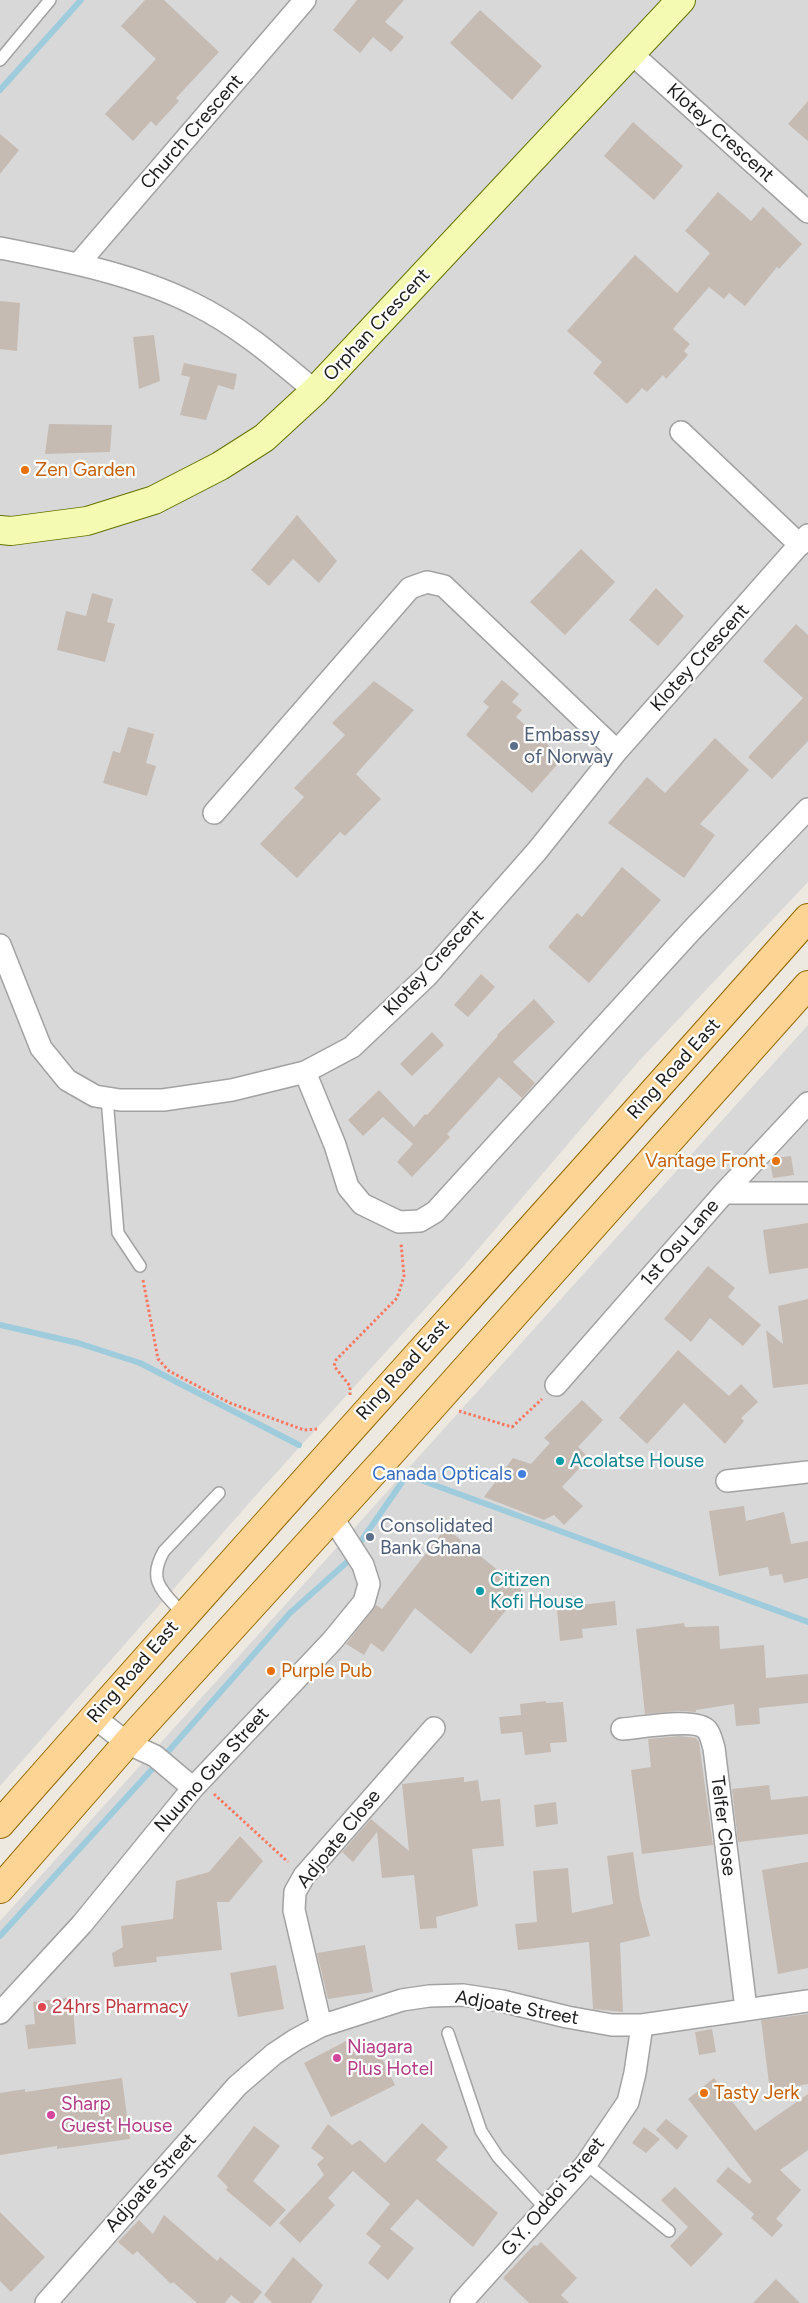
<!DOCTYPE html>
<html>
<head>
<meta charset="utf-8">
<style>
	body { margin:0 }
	canvas { display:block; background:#ede9e0 }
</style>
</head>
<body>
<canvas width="808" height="2303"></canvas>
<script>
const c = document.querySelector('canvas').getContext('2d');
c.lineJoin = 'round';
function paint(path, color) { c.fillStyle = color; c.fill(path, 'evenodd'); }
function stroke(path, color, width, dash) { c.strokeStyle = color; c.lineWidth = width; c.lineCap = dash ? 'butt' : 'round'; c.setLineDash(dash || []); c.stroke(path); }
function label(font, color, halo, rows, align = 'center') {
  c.font = font + ' Figtree,sans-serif'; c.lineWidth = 4.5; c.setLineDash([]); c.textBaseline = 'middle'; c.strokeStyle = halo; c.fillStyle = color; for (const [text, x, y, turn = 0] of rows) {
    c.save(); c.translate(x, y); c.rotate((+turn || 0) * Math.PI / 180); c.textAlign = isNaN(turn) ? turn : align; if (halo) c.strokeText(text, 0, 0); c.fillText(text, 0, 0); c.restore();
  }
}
const residential = new Path2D(`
	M0,0H808V882L638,1062L462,1268L258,1493L0,1786Z
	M808,1025V2303H0V1921Z`);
const stream = new Path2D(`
	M0,90L81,0
	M0,1325L78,1343L140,1363L299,1445
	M0,1936L166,1754L290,1613L346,1563L407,1475L808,1622`);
const building = new Path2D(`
	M145,0H164L219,52L176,98L179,101L156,126L151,121L133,141L105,114L156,59L121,26Z
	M357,0H404L385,22L404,37L391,52L373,37L360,53L333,30Z
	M480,10L542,66L512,100L450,43Z
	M808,101V141L788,124Z
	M633,122L683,166L654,200L604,156Z
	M0,134L19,150L0,174Z
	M718,192L751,221L763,207L802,244L779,269L777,267L745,306L729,293L724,299L709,287L673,329L690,344L684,351L688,355L666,379L663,375L647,392L642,388L627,404L593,373L602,362L567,331L635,255L677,293L710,253L685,231Z
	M0,301L20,303L17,351L0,349Z
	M154,335L160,381L139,389L133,337Z
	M184,363L237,374L234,390L218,385L206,420L180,415L190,377L181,375Z
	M49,424L112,425L110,452L45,454Z
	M297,515L337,561L319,583L293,559L269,586L251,570Z
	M581,549L615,582L565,635L530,602Z
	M656,588L684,616L658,646L629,620Z
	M92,593L113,599L107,622L115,624L105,662L57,650L66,611L86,616Z
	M796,624L808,635V741L772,779L748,757L803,698L763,661Z
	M502,680L519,694L512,702L522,710L516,717L563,758L532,793L466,735L489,707L483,702Z
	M374,681L414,710L356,774L381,799L345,836L340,832L297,878L260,844L304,797L294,788L345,735L332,723Z
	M128,727L154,734L146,763L156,766L147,796L103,783L113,751L120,753Z
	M715,738L749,770L700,824L715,835L684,878L608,823L647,777L665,793Z
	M622,867L661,900L589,983L548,947L577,913L582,917Z
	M481,974L495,987L468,1017L454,1005Z
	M534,999L555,1022L513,1062L535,1083L522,1098L499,1077L447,1134L450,1137L412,1177L397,1162L413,1144L383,1117L363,1136L348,1120L379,1090L414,1127L425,1114L427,1115L498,1036L497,1035Z
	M432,1032L444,1045L412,1076L400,1064Z
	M791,1156L794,1175L773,1178L770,1162L773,1158Z
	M808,1223V1268L769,1274L763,1230Z
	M708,1266L735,1288L728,1297L761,1325L743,1346L710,1318L691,1342L664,1319Z
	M808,1299V1384L773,1388L766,1330L783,1344L778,1306Z
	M678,1350L729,1396L741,1384L758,1402L741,1418L744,1421L725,1444L684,1403L647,1444L619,1418Z
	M582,1400L603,1420L578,1447L589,1458L562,1487L583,1506L564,1525L554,1515L544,1520L484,1497L513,1458L531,1464L550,1443L544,1438Z
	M744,1506L746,1521L784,1512L791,1544L808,1541V1578L784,1583L782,1574L770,1576L768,1567L719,1576L709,1511Z
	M446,1528L522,1590L471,1654L415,1608L383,1652L371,1643L364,1655L346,1644L376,1605L382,1609Z
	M579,1596L580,1605L615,1601L617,1625L582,1629L583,1638L560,1641L556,1598Z
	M684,1623L685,1627L719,1626L720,1649L764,1645L766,1678L808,1674V1703L759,1708L760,1724L736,1726L734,1704L696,1710V1712L679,1711L645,1714L636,1629Z
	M546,1701V1703L563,1702L567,1742L550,1743L551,1752L525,1755L522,1732L501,1734L499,1717L521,1715L520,1704Z
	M680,1736L696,1738L699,1742L713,1845L642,1854L631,1770L651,1767L648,1739Z
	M464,1777V1782L478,1780L481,1801L500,1799L504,1846L472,1849L478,1906L436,1917L437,1928L420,1929L414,1875L382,1878L377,1832L353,1862L342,1852L371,1819L409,1851L402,1784Z
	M769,1785L771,1800L808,1796V1834L738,1842L732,1789Z
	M556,1802L558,1824L536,1827L534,1805Z
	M240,1836L263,1861L229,1902H217L222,1950L156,1957L157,1962L114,1967L112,1953L123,1947L121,1926L173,1919L176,1881L209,1872Z
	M633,1852L640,1899L650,1936L620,1943L623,2012L593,2009L589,1942L518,1950L515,1924L537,1922L533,1871L568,1868L572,1913L613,1904L607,1856Z
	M808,1862V1968L778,1974L762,1870Z
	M365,1945L373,1992L328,1999L317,1953Z
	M276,1965L284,2009L238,2017L230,1973Z
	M72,1997L76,2044L28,2049L25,2025L35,2024L33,2002Z
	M808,2014V2084L770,2091L761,2020Z
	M712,2029L716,2052L699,2055L695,2032Z
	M348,2040L356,2056L376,2046L395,2085L331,2117L304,2063Z
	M122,2078L130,2139L57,2149V2146L0,2155V2093L25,2089V2092Z
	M714,2078L755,2131L808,2094V2150L780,2170L801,2190L776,2219L783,2225L772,2237L751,2218L754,2214L716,2181L728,2167L749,2184L752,2181L688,2099Z
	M666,2119L688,2136L677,2150L656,2130Z
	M422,2123L448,2147L436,2160L498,2213L473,2247L417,2199L390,2229L414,2248L388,2280L368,2263L381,2246L366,2234L390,2204L353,2171L328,2198L335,2205L300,2243L279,2223L324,2175L317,2164L324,2158L311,2148L328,2124L352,2145L360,2140L385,2163Z
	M254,2126L280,2146L253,2181L286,2210L270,2227L226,2190L228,2187L217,2176Z
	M644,2127L660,2139L646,2153L632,2143Z
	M675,2187L723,2234L691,2267L670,2246L688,2227L661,2200Z
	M0,2212L45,2257L11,2292L0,2281Z
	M164,2215L217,2261L220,2257L262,2292L253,2303H241L231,2295L225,2303H197L173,2282L171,2284L137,2251L133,2255L118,2242L139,2220L153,2234Z
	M541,2242L577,2278L561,2295L569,2303H529L503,2278L534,2245L537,2246Z
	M293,2257L323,2285L311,2303H272L264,2295Z
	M776,2279L800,2303H753Z`);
const path = new Path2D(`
	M143,1280L158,1359L169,1371L230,1403L304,1430L318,1429
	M350,1395V1386L334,1366L336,1360L397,1298L404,1276L401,1243
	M459,1411L512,1427L542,1399
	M214,1794L288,1862`);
const lane = new Path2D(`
	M0,60L50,0
	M107,1098L118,1233L140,1266
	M184,1615C164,1592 146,1582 164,1551L219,1493
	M448,2033L481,2131L498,2157L545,2208
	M586,2164L669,2231`);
const street = new Path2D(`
	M632,54L808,212
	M0,248C66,261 134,274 194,304C239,326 277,359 315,391
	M79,263L305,0
	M681,432L800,545
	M214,813L410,588L427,582L444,586L617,751
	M0,945L41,1048L67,1080L95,1096L120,1100H163L232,1090L305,1072L352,1047L427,976L537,851L617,751L808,535
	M305,1072L335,1145L348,1187L362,1204L399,1222L420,1221L435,1212L691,931L808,809
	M724,1193H808
	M556,1385L724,1193L808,1103
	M727,1481L808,1472
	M94,1717L127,1743L155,1756L193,1788
	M622,1729C639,1728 696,1717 707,1730C711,1735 712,1742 714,1748L746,2009
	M0,2013L82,1924L193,1788L332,1641L364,1602L369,1584L363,1565L332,1517
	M321,2026L294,1910L295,1892L304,1876L434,1728
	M46,2303L237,2086L274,2054L295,2040L321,2026L402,2000L429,1996L463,1995L502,2001L567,2017L612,2025H642L808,2001
	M461,2303L586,2164L628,2102L635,2073L642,2025`);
const secondary = new Path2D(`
	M0,530L11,531L87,521L154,500L220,466L264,438L315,391L681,0`);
const primary = new Path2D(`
	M0,1824C267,1520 540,1221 808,918
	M0,1889L127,1743L389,1455L808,985`);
const markers = [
	[25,470,5,"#e8710a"],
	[514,746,5,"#5c6f8a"],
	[776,1161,5,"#e8710a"],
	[560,1461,5,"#0f9aa8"],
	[522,1474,5,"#3f7fe0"],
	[370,1537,5,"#5c6f8a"],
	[480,1591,5,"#0f9aa8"],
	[271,1671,5,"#e8710a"],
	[42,2007,5,"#e0444e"],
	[337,2058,5,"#d1479c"],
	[704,2093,5,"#e8710a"],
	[51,2115,5,"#d1479c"]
];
const streetNames = [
	["Church Crescent",192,132,-49],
	["Klotey Crescent",720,133,42],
	["Orphan Crescent",377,325,-47],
	["Klotey Crescent",700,658,-48],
	["Klotey Crescent",434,963,-47],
	["Ring Road East",674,1069,-48],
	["1st Osu Lane",680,1243,-49],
	["Ring Road East",403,1370,-48],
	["Ring Road East",133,1672,-49],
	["Nuumo Gua Street",212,1770,-48],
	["Telfer Close",723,1826,83],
	["Adjoate Close",339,1839,-51],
	["Adjoate Street",517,2008,10],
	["Adjoate Street",151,2183,-48],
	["G.Y. Oddoi Street",553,2197,-50]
];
const foodNames = [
	["Zen Garden",35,470],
	["Vantage Front",766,1161,"right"],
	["Purple Pub",281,1671],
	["Tasty Jerk",714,2093]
];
const serviceNames = [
	["Embassy",524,735],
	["of Norway",524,757],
	["Consolidated",380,1526],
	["Bank Ghana",380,1548]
];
const cultureNames = [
	["Acolatse House",570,1461],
	["Citizen",490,1580],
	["Kofi House",490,1602]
];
const shopNames = [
	["Canada Opticals",512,1474]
];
const healthNames = [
	["24hrs Pharmacy",52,2007]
];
const hotelNames = [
	["Niagara",347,2047],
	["Plus Hotel",347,2069],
	["Sharp",61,2104],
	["Guest House",61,2126]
];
paint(residential, '#d9d8d8');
stroke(stream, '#9fccdc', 6);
paint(building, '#c5bbb3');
stroke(lane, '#a2a2a2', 14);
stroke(street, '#a2a2a2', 24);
stroke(secondary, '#627202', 30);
stroke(primary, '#926700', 30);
stroke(path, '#fd7761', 3, [2.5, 2.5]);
stroke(lane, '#fff', 11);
stroke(street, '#fff', 21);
stroke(secondary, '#f4fab1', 28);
stroke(primary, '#fed494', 28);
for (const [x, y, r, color] of markers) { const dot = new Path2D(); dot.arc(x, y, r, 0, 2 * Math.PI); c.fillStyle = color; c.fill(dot); stroke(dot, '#fff', 2); }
label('19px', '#1b1b1b', '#fff', streetNames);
label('19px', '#c56008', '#fff', foodNames, 'left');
label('19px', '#4e5e75', '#fff', serviceNames, 'left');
label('19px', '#0d838f', '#fff', cultureNames, 'left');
label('19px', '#366cbe', '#fff', shopNames, 'right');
label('19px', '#be3a42', '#fff', healthNames, 'left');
label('19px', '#b23c85', '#fff', hotelNames, 'left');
</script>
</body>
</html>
